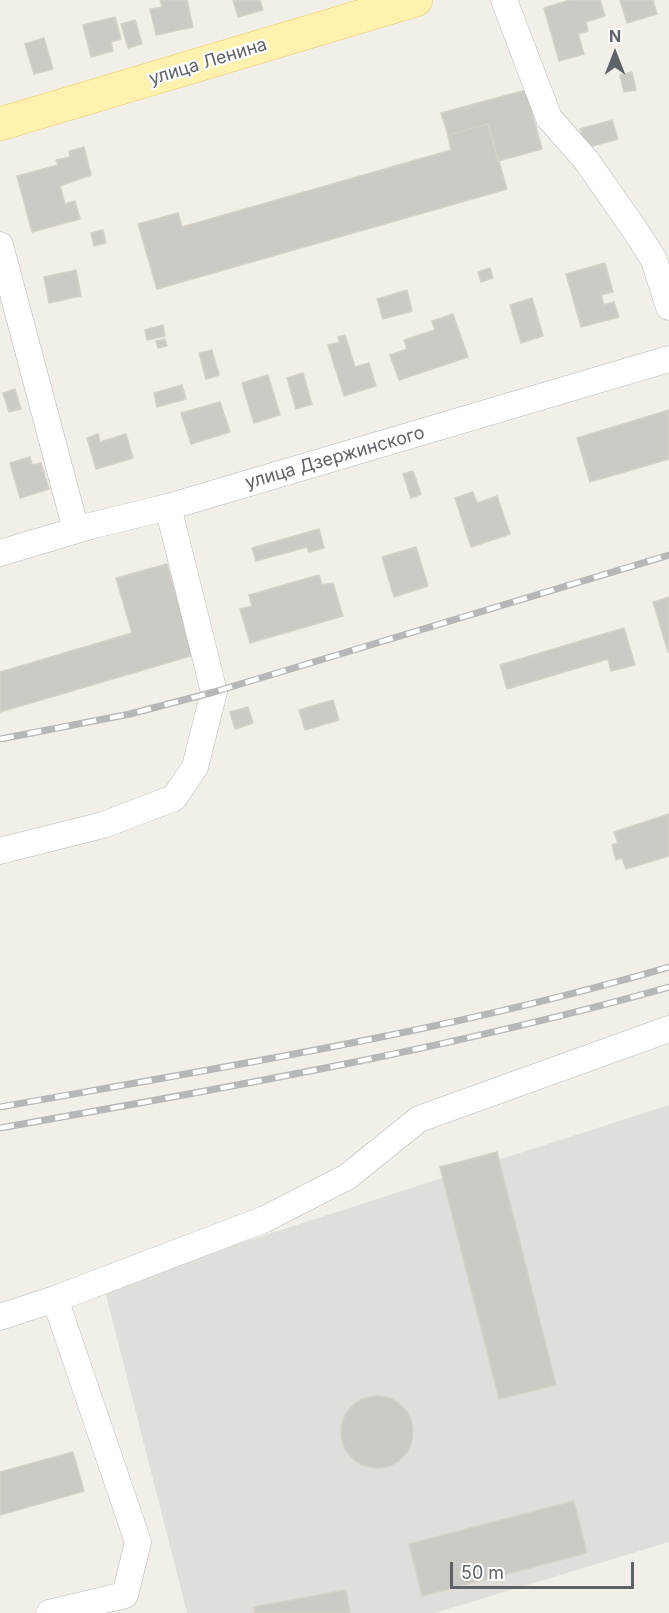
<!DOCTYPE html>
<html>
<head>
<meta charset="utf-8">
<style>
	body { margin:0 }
	#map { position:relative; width:669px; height:1613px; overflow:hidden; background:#f1efe8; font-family:Inter,sans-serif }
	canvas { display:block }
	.north { position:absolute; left:585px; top:24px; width:60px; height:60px; -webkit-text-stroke:4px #fff; paint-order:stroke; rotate:0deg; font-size:16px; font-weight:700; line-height:24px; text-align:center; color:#5f6368 }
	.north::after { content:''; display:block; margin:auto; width:21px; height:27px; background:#5f6368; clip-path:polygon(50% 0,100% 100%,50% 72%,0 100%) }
	.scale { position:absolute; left:450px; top:1562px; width:184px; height:27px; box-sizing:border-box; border:3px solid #5f6368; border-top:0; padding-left:8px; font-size:18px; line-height:21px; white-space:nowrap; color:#5f6368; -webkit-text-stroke:4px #fff; paint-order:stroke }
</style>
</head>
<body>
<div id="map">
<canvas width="669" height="1613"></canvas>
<div class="north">N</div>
<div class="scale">50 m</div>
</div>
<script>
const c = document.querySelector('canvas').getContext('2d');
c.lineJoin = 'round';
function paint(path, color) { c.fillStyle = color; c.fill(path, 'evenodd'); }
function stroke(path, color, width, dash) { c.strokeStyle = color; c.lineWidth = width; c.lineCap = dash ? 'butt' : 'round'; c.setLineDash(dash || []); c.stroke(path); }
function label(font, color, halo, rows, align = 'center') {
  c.font = font + ' Inter,sans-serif'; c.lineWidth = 4.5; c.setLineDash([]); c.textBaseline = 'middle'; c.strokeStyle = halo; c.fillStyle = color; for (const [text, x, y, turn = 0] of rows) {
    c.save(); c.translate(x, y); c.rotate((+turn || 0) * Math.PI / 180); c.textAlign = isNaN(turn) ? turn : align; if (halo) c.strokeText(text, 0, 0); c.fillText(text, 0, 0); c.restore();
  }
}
const industrial = new Path2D(`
	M669,1105V1542L435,1613H187L104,1287Z`);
const building = new Path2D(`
	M160,0H187L193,27L156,35L150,9L162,7Z
	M233,0H260L263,10L238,17Z
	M570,0H600L605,16L586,22L588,31L578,34L584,54L559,61L544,8Z
	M620,0H653L657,14L627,23Z
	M115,17L121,39L111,42L113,51L91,57L83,25Z
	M135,20L142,44L128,48L121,24Z
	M44,38L53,69L34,74L25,44Z
	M632,72L636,90L624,92L620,75Z
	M526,90L542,149L498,161L488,124L448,135L441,113Z
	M612,120L618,139L585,148L580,129Z
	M488,124L507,189L157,289L138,224L178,213L182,227L451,150L448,135Z
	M84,147L91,175L60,186L65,204L75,201L80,219L32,232L17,176L58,165L56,160L70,157L69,151Z
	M103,230L106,243L94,246L91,233Z
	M605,263L613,292L601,295L604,305L614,302L619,317L581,327L566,274Z
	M490,268L493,278L481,282L478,272Z
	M76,270L81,296L49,303L44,277Z
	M407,290L412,311L383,319L377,299Z
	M532,298L543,336L521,343L510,305Z
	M453,314L468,357L399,380L390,355L407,349L404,340L435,330L432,321Z
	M163,325L165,336L147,340L145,330Z
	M345,335L355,367L369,363L376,386L344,396L328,345L340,342L338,337Z
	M165,339L167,346L158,348L156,341Z
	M212,350L219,375L206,379L199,353Z
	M303,373L312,404L296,409L287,378Z
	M268,375L280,415L254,423L242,383Z
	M182,385L186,399L157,407L154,393Z
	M15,389L21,409L9,412L3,393Z
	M220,402L230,432L191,444L181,413Z
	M669,410V459L590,482L577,438Z
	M98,434L100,442L126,434L133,458L96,469L87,438Z
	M30,457L32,465L41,463L49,489L20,498L10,463Z
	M413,471L421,494L411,498L403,474Z
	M473,492L477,503L497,496L510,534L471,547L455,498Z
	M319,529L324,548L309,552L307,547L256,561L252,548Z
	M416,547L428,586L394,597L382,557Z
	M167,564L194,655L0,712V672L132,633L116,578Z
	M319,575L322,585L333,583L343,616L250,643L240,609L252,606L249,595Z
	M669,597V651L668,652L653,602Z
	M624,628L635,665L611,671L608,659L507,689L500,665Z
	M333,700L339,720L305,730L299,710Z
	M248,707L253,723L235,729L230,712Z
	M669,814V856L626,869L622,858L616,860L612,845L618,843L614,832Z
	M497,1152L556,1385L499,1399L440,1167Z
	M341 1432a36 36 0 1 1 72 0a36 36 0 1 1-72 0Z
	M73,1452L84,1491L0,1515V1472Z
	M574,1501L587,1553L422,1596L409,1544Z
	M346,1590L350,1613H255L253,1607Z`);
const minor = new Path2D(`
	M504,0L549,118L586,160L637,233L654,260L669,307
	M0,245L76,530
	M0,553L90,526L168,507L669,359
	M0,851L103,825L174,798L195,767L214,692L168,507
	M55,1299L265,1219L347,1177L419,1119L669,1029
	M0,1317L55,1299L138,1542L125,1595L49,1613`);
const major = new Path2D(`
	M0,124L416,0`);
const rail = new Path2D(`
	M0,739L130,714L214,692L669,555
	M0,1107C224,1067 450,1031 669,967
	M0,1128C225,1088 449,1049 669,987`);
const streetNames = [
	["улица Ленина",208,62,-17],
	["улица Дзержинского",335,458,-16]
];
paint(industrial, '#e0deda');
paint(building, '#cccac5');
stroke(building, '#d6d1c6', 1.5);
stroke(minor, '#b5b8bc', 27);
stroke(major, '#f2c960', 34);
stroke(minor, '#fff', 26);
stroke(major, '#fff2af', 33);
stroke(rail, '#b6b7b8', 7);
stroke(rail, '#fff', 4.5, [14]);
label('18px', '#5f6368', '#fff', streetNames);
</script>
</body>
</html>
